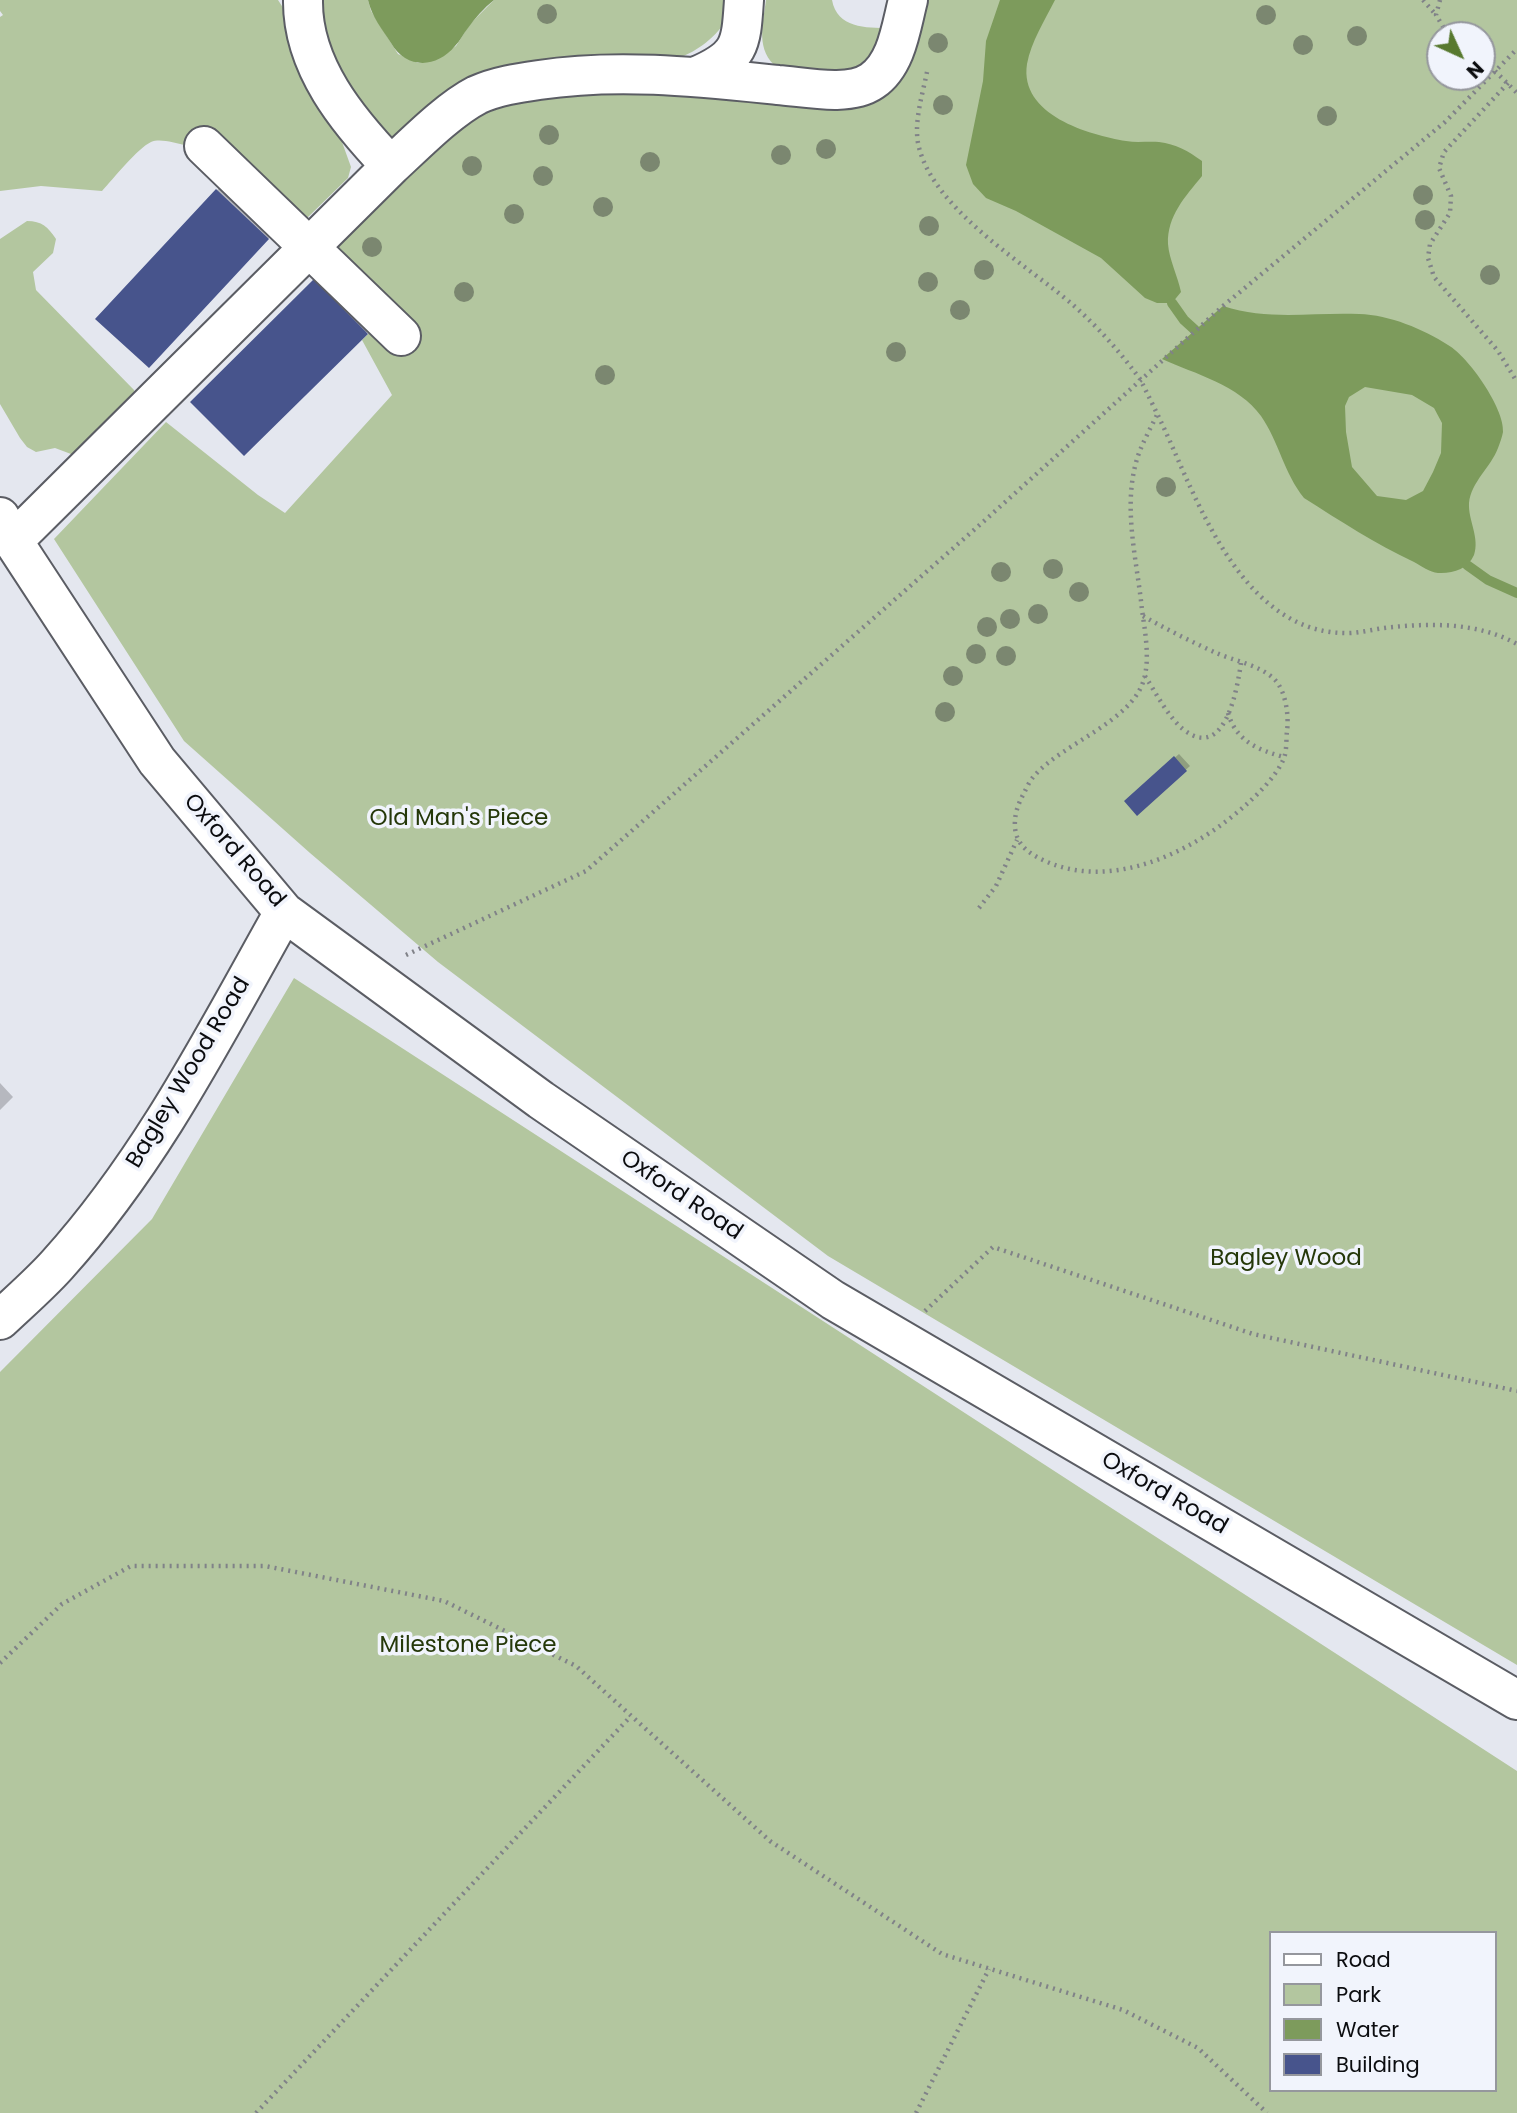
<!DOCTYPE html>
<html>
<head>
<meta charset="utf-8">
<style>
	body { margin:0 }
	#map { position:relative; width:1517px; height:2113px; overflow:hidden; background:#e4e7ef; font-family:Poppins,sans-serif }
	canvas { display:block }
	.legend { position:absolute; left:1269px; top:1931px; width:228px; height:161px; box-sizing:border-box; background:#f1f4fc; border:2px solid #95979d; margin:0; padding:9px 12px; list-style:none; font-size:21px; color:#0b0c0f }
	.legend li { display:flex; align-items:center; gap:14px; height:35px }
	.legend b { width:35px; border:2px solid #95979d }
	.north { position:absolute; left:1426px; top:21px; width:70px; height:70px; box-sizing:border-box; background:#f1f4fc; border:2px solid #95979d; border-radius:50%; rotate:135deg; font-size:19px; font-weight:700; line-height:28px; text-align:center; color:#0b0c0f }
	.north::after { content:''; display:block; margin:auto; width:24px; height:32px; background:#58792f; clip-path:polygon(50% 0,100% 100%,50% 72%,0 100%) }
</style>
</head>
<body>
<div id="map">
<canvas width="1517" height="2113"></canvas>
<ul class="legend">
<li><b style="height:9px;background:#fff"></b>Road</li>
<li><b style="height:19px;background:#b3c69f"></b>Park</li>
<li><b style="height:19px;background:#7d9b5c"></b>Water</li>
<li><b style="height:19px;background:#47548c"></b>Building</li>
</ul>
<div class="north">N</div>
</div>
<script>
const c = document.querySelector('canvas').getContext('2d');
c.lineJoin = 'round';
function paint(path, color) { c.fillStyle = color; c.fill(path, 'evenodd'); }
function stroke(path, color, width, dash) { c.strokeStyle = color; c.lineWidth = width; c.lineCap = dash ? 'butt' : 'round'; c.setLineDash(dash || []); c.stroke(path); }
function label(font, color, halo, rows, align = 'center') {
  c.font = font + ' Poppins,sans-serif'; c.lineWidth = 7; c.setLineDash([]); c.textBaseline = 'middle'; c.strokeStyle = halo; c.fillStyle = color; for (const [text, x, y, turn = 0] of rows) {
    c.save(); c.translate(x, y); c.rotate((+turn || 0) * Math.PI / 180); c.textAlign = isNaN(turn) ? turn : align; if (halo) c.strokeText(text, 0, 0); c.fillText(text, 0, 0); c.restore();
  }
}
const green = new Path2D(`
	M0,0H278L293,23L342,142L351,167L348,178L304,221L203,127L185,145C175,143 160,138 151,142C138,148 113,179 102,191L41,186L0,191V17L3,15L0,11Z
	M321,0H368L371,11L398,54L418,63L434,60L456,46L470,24L494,0H733C731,7 729,15 725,22C714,39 694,54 674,59L583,61L398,139L385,141L327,51Z
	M766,0H832C837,28 866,28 889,28L867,61L848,73L778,68C755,51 763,24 766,0Z
	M924,0H1517V1665L828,1256L438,962L310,853L184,741L54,539L166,422L258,495L285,513L392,395L362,340L372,330L400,355L421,331L330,248L452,130L496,105L593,87L839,105ZM1440,35H1482V77H1440Z
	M27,221C42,221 48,227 56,239L53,253L33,272L36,290L134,390L137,402L79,457L55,448L36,452L27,447L20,438L0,404V239Z
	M294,978L1517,1771V2113H0V1372L152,1219ZM1270,1933H1494V2090H1270Z`);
const water = new Path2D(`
	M368,0H494C484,8 475,18 468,28C463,34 460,41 455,46C436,69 406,69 391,43C382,29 372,17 368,0Z
	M1000,0H1055C1045,20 1031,42 1027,64C1019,115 1089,135 1126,141C1137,143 1148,141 1159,142C1176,144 1188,151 1202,161V176C1185,197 1167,216 1168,244C1169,259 1178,277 1181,292L1172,303H1157L1145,298L1101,258L1016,211L986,198L973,184L966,165L983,81L986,41Z
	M1223,306C1269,321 1312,312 1359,314C1390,315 1423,329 1448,345C1468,356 1505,409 1503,432C1502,437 1500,443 1498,448C1491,467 1471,482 1469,503C1468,520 1480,538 1474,555C1468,569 1452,574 1438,573C1430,572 1421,566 1414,562C1376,544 1340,521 1304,498C1284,473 1279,442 1261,416C1239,385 1195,374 1162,359ZM1365,387L1412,395L1434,408L1442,423L1441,453L1433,472L1423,491L1406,500L1377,496L1352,467L1346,432L1345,406L1349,397Z`);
const shadow = new Path2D(`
	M231,177L282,224L162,352L217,190Z
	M329,267L380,319L244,453L193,402Z
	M1179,754L1190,766L1137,814L1126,801Z
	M0,1083L13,1097L0,1110Z`);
const stream = new Path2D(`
	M1172,303L1184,320L1195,330
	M1467,565L1488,580L1517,593`);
const building = new Path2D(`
	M216,189L269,239L149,368L95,319Z
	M314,279L368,334L244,456L190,402Z
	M1174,756L1187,771L1137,816L1124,801Z`);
const path = new Path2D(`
	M1423,0L1436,15
	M1440,0L1436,15L1448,35
	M1482,69L1490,76
	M1495,71L1517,93
	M927,72C922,97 912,127 920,151C938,212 1025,264 1072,304C1098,327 1120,352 1140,379C1151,401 1162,423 1172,446C1205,521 1252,637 1351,633C1365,632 1379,628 1393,627C1435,623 1479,623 1517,644
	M1508,83L1444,152L1439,168L1451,196L1450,213L1430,244L1428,258L1434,277L1498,351L1517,382
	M1143,616C1166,629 1190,641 1214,652C1233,661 1262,665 1276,681C1286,693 1289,716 1287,731C1286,739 1287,750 1284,758C1277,775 1261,791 1248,803C1197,850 1114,892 1045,861C1030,854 1017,846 1015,828C1014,815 1018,804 1024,793C1027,787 1030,780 1035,775C1062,744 1133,721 1144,679C1150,658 1145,631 1142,610C1137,559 1121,503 1139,453C1144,440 1151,427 1157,415
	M1145,676C1156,693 1168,717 1184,730C1225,761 1237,690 1241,663
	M1228,713C1236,741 1258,750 1284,757
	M979,908L996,886L1017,840
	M406,955L586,871L983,522L1223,306L1445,122L1517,49
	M925,1311L993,1247L1253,1334L1517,1391
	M0,1663L62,1604L131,1566H265L444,1601L576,1666L770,1841L942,1954L1123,2010L1198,2048L1267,2113
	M256,2113L631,1716
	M916,2113L989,1969`);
const minor = new Path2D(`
	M303,0C302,66 348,121 391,166
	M697,76C741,57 741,45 744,0
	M204,146L401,336
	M0,517L13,541L157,761L284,912L541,1100L833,1300L1517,1700
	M13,541L391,166C415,144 448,110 477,95C497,86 518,83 539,80C618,68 699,77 778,85C805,87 849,97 872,81C897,64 901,27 908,0
	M0,1320C19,1302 40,1284 57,1265C152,1160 216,1033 284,912`);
const trees = [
	[547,14],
	[1266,15],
	[1357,36],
	[938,43],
	[1303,45],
	[943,105],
	[1327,116],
	[549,135],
	[826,149],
	[781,155],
	[650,162],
	[472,166],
	[543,176],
	[1423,195],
	[603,207],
	[514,214],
	[1425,220],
	[929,226],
	[372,247],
	[984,270],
	[1490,275],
	[928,282],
	[464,292],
	[960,310],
	[896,352],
	[605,375],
	[1166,487],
	[1053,569],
	[1001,572],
	[1079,592],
	[1038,614],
	[1010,619],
	[987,627],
	[976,654],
	[1006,656],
	[953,676],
	[945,712]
];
const parkNames = [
	["Old Man's Piece",459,819],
	["Bagley Wood",1286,1259],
	["Milestone Piece",468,1646]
];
const streetNames = [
	["Oxford Road",234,851,49],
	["Bagley Wood Road",189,1073,-59],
	["Oxford Road",681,1196,34],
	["Oxford Road",1164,1494,30]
];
paint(green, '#b3c69f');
paint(water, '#7d9b5c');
paint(shadow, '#0003');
stroke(stream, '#7d9b5c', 10);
paint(building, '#47548c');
stroke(minor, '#5b5d64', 42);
stroke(path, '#808288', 4.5, [2, 5]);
stroke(minor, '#fff', 38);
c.fillStyle = '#7b8770';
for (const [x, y] of trees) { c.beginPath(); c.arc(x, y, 10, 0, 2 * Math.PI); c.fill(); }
label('23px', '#253809', '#f1f4fc', parkNames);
label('23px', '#0b0c0f', '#f1f4fc', streetNames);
</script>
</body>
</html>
